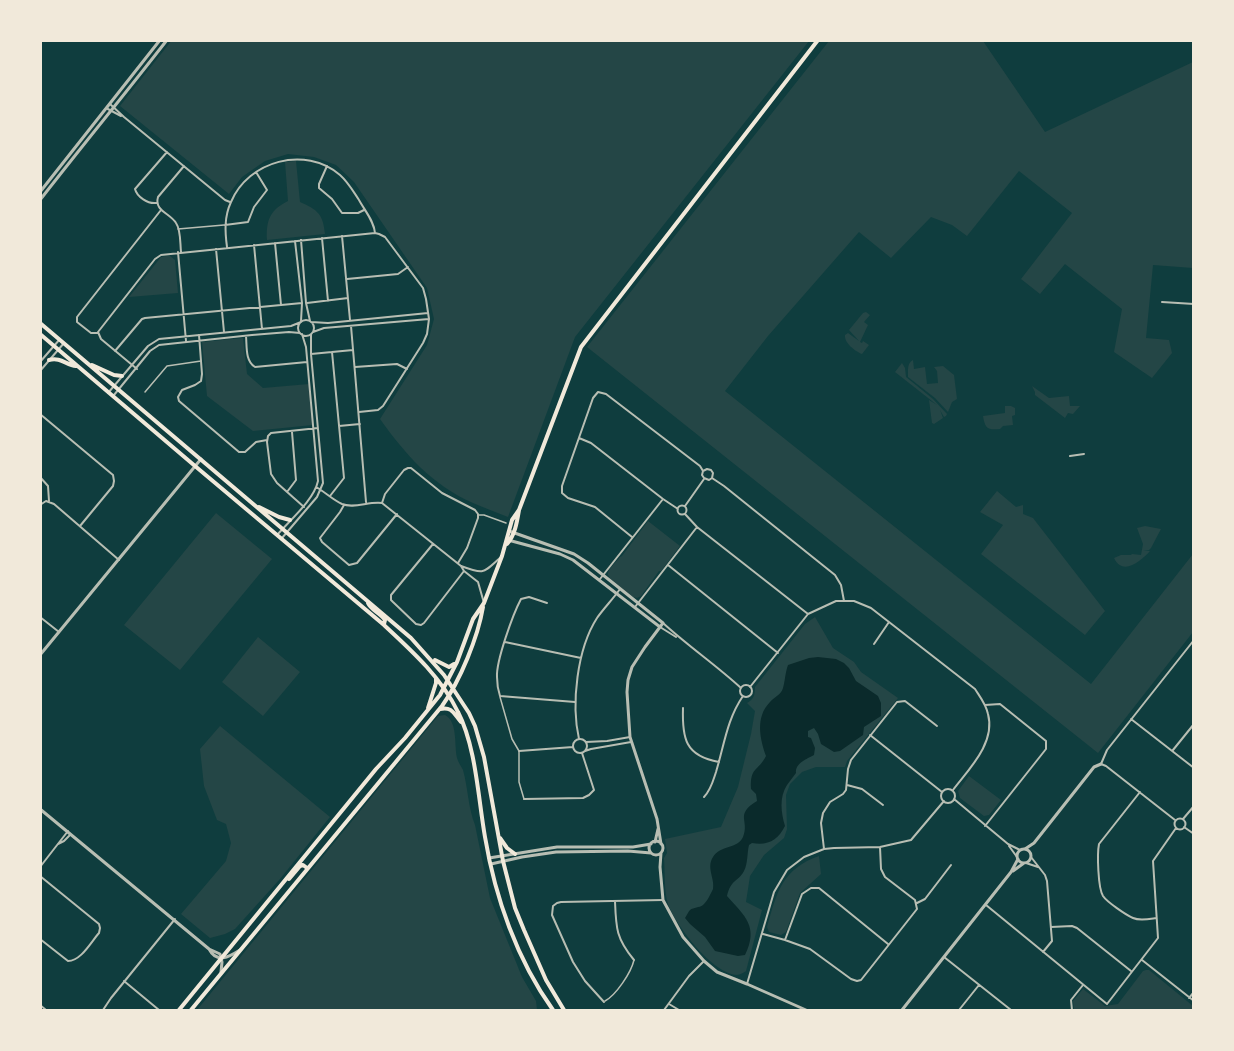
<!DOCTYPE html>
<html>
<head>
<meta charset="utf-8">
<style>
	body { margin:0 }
	#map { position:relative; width:1234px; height:1051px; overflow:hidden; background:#0f3d3e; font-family:"PT Serif",serif }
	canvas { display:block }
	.frame { position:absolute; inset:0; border:42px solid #f1e9da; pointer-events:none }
</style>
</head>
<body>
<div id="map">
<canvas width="1234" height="1051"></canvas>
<div class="frame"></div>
</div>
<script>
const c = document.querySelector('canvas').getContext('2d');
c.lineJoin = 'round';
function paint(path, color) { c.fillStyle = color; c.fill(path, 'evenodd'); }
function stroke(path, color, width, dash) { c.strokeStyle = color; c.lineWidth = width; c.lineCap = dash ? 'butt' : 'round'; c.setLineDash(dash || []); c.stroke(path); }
const green = new Path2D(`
	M172,40H809V41L575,337L508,517C496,512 484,508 473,503C432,485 405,454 380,419L427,345L434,319L427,288L354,182L336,165L314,157L288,154L265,161L242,177L229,194L120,106Z
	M829,41H983L1045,132L1193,62V268L1153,265L1146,338L1169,340L1172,353L1152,378L1114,352L1122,309L1065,264L1040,294L1021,279L1072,213L1019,171L967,236L952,225L931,217L891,258L859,232L768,336L725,391L1091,684L1193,554V632L1098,753L587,347Z
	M296,161L300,202C318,210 323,214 325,234L267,240C266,220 270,210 288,201L285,162Z
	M167,256H170L175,260L178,293L129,297L161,257Z
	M866,312L870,315L864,322L868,325L860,342L862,343L863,341L869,345L862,354C855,351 844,343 845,335L848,333L859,341L849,330L863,313Z
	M243,338L247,374L263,388L309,384L313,425L253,431L207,396L202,342Z
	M913,360L914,369L925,367L927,384L938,383L937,371L934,367L943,366L954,375L957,399L952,402L948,412L935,398L908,377C908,370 907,363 913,360Z
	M902,363L905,368L906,377L933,399L947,414L946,416L944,417L940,410L943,418L934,424L932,423L929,400L937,405L895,372Z
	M1032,386L1049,398L1069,396L1070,406H1080L1073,414L1068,413L1065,418L1035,395V392Z
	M1005,406H1011L1015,408V415L1012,416L1013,425L1003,426L1000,429C988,430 985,429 983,416L1005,413Z
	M997,491L1016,507L1023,505V514L1033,518L1105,611L1085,635L981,554L1003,525L980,512Z
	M216,513L272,559L180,670L124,625Z
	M648,521L680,546L661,571H659L641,596L637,598L633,597C628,593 607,580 608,573C609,568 617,561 620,557L622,556Z
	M1145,526L1161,529L1151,548L1149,550H1143L1150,551C1142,560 1123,577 1114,558L1121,555H1131L1132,554L1141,555L1143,544L1137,528Z
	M815,617L833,648L854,662L861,672L898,698L847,761L845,767H816L802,772L790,784L786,795L787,829L784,838L764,855L750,876L746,902L762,910L746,971C745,972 739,975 737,975C713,974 676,926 668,904C664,893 665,870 664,858L667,853L665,839L721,827L738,787L751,734L755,711L747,703C754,699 755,695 755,687L805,624Z
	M258,637L300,672L263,716L222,682Z
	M445,715C458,722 454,744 457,758C458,762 461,766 463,770C468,788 468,807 475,825L490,898L522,977L536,1001L537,1010H197L438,716Z
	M220,726L330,817L280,879L235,929L225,934L210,938L181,914L226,861L231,843L226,824L217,820L204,786L200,749Z
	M969,776L1001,800L989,815L984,816L960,798L958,791Z
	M819,856L821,874L800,893L786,932L781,935L769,932L767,927C777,892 782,869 819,856Z
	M1146,970H1149L1193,1006L1192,1010H1074L1073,1001L1083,989L1105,1006L1118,1004L1143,971Z`);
const water = new Path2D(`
	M818,657L836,659L844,663L849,668L856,681L878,696L881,703V716L864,727L863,735L840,751L834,752L821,744L818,734L814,728L808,731V737L811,738L815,748L814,755C807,759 795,763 796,773C793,777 790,781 787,785C779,797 781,813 785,826C778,840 768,846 752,843L749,845C747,853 748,863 744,871C738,882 731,879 727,896C745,916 759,927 745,955L738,956L715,951L705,937L690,924L685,918C687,915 688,912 690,910C694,907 699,908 703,905C707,902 711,893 713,889C715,878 706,868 713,857C720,845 738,849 743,837C750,820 734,815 757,801L756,794L751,789C750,766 758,772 766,756C760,739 755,717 770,702C774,697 781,695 783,688C785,682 785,673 788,665L809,658Z`);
const service = new Path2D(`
	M178,229L224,225
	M145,392L167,366L201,361
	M478,515H484L506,523
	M500,697L512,739L519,751V782L524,799
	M605,1001C616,995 631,973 634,960`);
const minor = new Path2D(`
	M110,104L124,117L225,200L230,202
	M106,108L121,116
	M327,166L319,184V188L332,199L342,213H358L364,210
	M156,203C148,204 137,197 135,189L167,152
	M225,225L248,222L254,207L267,190L256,172
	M342,236L350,320
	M322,238L328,301
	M301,240L306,303L310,321
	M295,241L302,303L301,321
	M275,243L281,305
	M254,245L262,329
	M227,247C225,232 224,217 231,202C248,161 305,145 340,175C348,182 353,191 359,200C365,211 374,221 375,233L379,234L385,237L423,288L426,299L429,319L427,334L423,343L383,406L378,410L359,412
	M216,249L224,332
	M178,252L186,341
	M181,252C180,243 181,230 176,223C170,213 154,211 158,197L184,166
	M347,279L398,274L408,267
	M1162,302L1194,304
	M307,303L348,298
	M298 328a8 8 0 1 1 16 0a8 8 0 1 1-16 0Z
	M311,322L328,323L428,313
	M351,326L366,502
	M313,332L324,328L429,319
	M97,333H91L77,322V317L161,210
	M199,335L202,374L201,381L195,385L182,390L178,397L179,401L239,452H245L256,442L267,440
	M246,336C247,346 245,361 255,367L307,362
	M115,351L142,319L145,318L302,303
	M311,354L353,350
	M40,362L60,339
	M355,367L397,364L407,369
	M137,369L101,339L98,332L155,259L161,255L375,233
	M40,371L64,343
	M108,393L148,346L159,339L291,326L301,322
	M114,395L150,351L159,345L252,335L289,332L300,333
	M40,414L113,475L114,481L113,486L80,526
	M339,426L360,424
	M579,438L591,443L663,499L678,509
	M1070,456L1084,454
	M40,477L48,486L49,501
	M712,478L713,473L711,470L707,469L703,471L702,475L704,478L709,480L712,478L724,486L835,575L841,585L844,601
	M316,487C325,492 333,500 342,504C354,509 369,501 382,503L461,566C485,575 483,573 501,557
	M287,492L296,480L292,432
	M330,496L344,478L332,352
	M382,503L385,494L404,470L408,468H411L442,493L475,510L478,514V518L467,548L458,563
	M40,505L46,501L54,504L119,560
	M344,505L340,512L320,538L322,542L349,565L357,563L397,514
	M677.5 510a4.5 4.5 0 1 1 9 0a4.5 4.5 0 1 1-9 0Z
	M685,506L704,479
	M304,507L277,483L271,474L267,442L268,436L271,433L318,428
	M685,514L697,527L808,614
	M277,535C290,520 314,500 318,481L306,347L302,334
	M632,537L595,507L568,498L562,493V486L593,398L598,392L606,394L700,466L703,471
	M282,538L317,497L323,483L311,354V334
	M433,544L391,595V600L393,602L416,624L421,625L424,623L464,571
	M668,565L778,653
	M461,566L464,571L478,582L484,603
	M600,579L663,499
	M547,603L529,597L521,599C513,614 496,661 497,677C497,684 498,690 500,696L575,702
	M635,607L697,527
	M40,617L59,632
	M663,623C688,646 716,665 741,688
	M660,627L676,637
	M505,642L581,658
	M874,644L889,622
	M740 691a6 6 0 1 1 12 0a6 6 0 1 1-12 0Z
	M750,687L808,614L836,601H854L871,608L975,689C980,697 986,704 988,714C996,743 968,770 953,790
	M985,705L1000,704L1046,741V749L985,826
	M683,708C682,738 685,756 719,762
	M1131,719L1194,768
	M870,735L942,792
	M579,739C571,704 577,649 597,618C604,608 613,599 620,589
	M573 746a7 7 0 1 1 14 0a7 7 0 1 1-14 0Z
	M586,742L607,741L630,737
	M1173,750L1194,724
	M519,751L573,747
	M585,751L591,749L631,742
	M847,785L862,789L883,805
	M941 796a7 7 0 1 1 14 0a7 7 0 1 1-14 0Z
	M1140,792L1099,844C1097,854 1098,888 1103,896C1107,902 1126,915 1133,918C1140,921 1149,919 1156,918
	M704,797C711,790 713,781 716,772C724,746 727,719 743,696
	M524,799L583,798L589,795L594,790L582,753
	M954,799L1008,844L1020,850
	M1174.5 824a5.5 5.5 0 1 1 11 0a5.5 5.5 0 1 1-11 0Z
	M1183,819L1194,806
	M1175,820L1106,766L1101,764L1107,750L1194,640
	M1184,827L1194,834
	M58,844L64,841L70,835
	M1009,846L1017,857
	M824,849L821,823L823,813L830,802L843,794L846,790L848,769L851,760L897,702L905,701L937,726
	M1031,857L1045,875L1047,881L1052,941L1043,952
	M1026,863L1038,867
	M40,867L68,831
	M40,876L99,924L100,928L99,933C91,942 81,961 68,961L40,939
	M615,901C616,928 616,938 634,960
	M917,903L925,899L951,865
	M986,905L1107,1004L1158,938L1153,861L1176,828
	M1051,927L1072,926L1077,928L1131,971
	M763,934L785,940L810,949L851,979L857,981L861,980L917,909L915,900L885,877L881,869L880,847
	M785,940L802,894L811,888H819L888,944
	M944,957L1011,1010
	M1142,960L1194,1001
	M124,981L159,1010
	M747,984L774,892L787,870L804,857L824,849L834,848L880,847L911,840L944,801
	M1189,998L1194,992
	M604,1002L585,981L573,962L552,915L553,906L557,903L561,902L663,900
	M669,1004L679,1010
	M40,1005L46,1010
	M103,1010L111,998L175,919
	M664,1010L689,976L704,961
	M959,1010L979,985
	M1072,1010L1071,1000L1083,985`);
const tertiary = new Path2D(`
	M40,192L160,40
	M40,200C82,146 125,94 167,40
	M509,531L574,554L588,563L663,623L645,647L632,667L628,680L627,692L630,737L657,819L661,844
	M508,540L560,554L573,560L660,627
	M40,655L201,459
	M40,809L209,949C217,964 229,957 240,950
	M649 848a7 7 0 1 1 14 0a7 7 0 1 1-14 0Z
	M655,842L658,829
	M1025,849L1034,843L1094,767L1101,764
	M1017 856a7 7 0 1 1 14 0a7 7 0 1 1-14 0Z
	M661,853L660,867L663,900L683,937L704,961L717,972L747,984L806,1010
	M489,858L557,847H633L651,844
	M491,864L522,857L556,852L628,851L651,853
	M1013,871L1024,863
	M209,949L220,954L222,962L221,972
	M902,1010L1011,872L1018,859`);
const primary = new Path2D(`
	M40,323L411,638L444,675L469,713L475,726L484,757L503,861L515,908L524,930L546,980L564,1010
	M40,334L195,466L384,625C412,651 441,677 458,712C476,747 478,797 485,837C495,897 517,960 553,1010
	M49,360C61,357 66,365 76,366
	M92,365L114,375L122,376
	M259,507L279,517L290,520
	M507,544C515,535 517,522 519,510L581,347L818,40
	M368,603C371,610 380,613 385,620L384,624
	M435,660L449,667L454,664
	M428,708L436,683V678
	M440,709C452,706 454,714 461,722
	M500,838L507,848L515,854
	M289,879L300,866L303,865L307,868
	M179,1010L376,769L405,738L440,695L457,662L473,619L484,603L502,556L512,520L519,510
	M191,1010L442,706C460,681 478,637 483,607`);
paint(green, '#244646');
paint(water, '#0a2a2b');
stroke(service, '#b8beb3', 1.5);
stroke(minor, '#b8beb3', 2);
stroke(tertiary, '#b8beb3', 3);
stroke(primary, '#f1e9da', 4);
</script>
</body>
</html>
